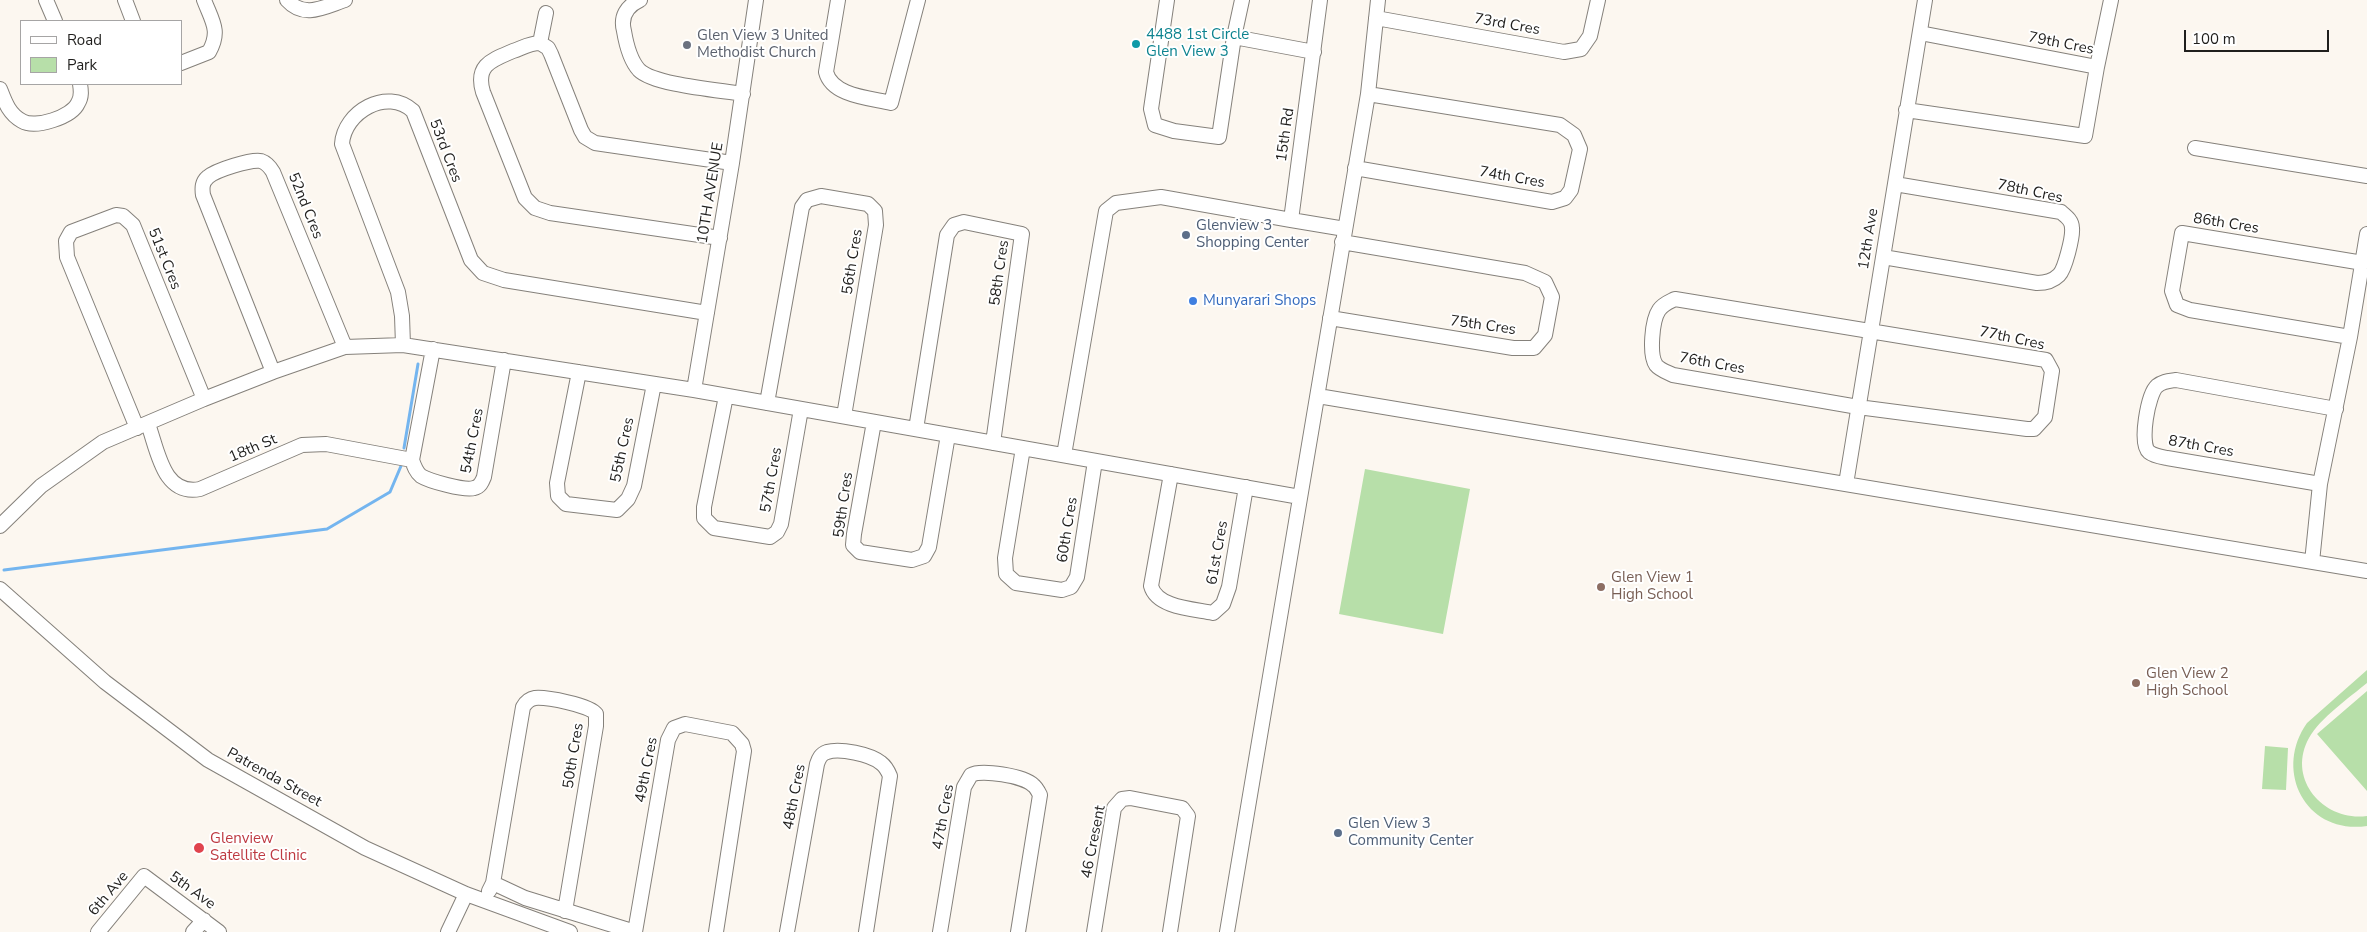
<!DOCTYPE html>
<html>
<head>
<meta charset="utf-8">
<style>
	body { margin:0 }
	#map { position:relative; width:2367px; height:932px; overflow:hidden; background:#fcf7f0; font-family:"Nunito Sans",sans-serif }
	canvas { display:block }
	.legend { position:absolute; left:20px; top:20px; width:162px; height:65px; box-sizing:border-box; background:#fff; border:1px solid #a6a5a5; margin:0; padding:6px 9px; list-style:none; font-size:15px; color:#201f1d }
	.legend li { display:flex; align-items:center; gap:10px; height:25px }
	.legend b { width:25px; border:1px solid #a6a5a5 }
	.scale { position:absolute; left:2184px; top:30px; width:145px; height:22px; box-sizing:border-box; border:2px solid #201f1d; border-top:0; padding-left:6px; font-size:15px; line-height:18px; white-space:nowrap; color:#201f1d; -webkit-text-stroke:4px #fff; paint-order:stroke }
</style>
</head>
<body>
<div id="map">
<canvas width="2367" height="932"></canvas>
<ul class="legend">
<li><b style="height:6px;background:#fff"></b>Road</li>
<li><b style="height:14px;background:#b7dfa9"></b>Park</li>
</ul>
<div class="scale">100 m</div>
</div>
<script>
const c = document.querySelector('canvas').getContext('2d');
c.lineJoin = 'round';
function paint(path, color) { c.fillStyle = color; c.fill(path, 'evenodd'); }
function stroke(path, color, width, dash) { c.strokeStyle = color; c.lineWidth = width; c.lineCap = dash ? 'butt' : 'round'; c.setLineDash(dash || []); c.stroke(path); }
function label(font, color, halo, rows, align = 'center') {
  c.font = font + ' "Nunito Sans",sans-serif'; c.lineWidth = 4; c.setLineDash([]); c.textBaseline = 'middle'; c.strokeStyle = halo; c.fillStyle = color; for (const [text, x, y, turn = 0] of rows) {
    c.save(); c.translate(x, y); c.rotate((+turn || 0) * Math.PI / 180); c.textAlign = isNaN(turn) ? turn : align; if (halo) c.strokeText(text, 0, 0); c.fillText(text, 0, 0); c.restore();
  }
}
const green = new Path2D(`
	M1365,469L1470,489L1443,634L1339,614Z
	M2367,670V683C2349,698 2320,718 2309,738C2286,779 2324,822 2367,816V826C2306,835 2273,771 2307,723Z
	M2367,691V791L2317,734Z
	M2265,746L2288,748L2286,790L2262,789Z`);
const stream = new Path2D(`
	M404,448L418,364
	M4,570L327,529L390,492L401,466`);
const minor = new Path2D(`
	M46,0L55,21
	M125,0L133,21
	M287,0C304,19 324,7 345,0
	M640,0C627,6 620,16 624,31C626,43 630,60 639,70C654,85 719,90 743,94
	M838,0L826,72C832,96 870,98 891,103L918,0
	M1167,0L1151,109L1155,125L1174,131L1219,137L1234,37L1242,0
	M1320,0L1291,220L1345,229
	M1376,18L1564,52L1581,49L1590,36L1598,0
	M1234,37L1314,52
	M540,43L546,13
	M181,63L209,52C221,31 212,21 204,0
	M2097,67L2111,0
	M0,89C5,102 9,114 22,121C35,129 72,117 78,103C82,97 81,90 80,84
	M1906,110L2085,136L2097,67L1920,33
	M2195,148L2367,176
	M1355,168L1552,202L1565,198L1571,190L1580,149L1574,135L1560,125L1368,94
	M720,238L550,213L535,208L525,198L483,92C475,65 492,60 513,51C522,48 530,43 540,43L548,48L551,54L581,130L585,137L595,143L732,163
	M1883,257L2037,283C2046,283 2053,281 2059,275C2065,269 2073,237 2072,228C2072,221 2067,217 2061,212L1895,184
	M1675,299L2046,360L2052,371L2045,417L2034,429H2027L1858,407L1673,375C1667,372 1660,370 1656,365C1649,355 1652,320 1659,310C1663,304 1669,302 1675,299Z
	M1330,318L1513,348H1534L1545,335L1552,297L1545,282L1525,273L1342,242
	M2350,337L2190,310L2177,305L2172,291L2182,233L2363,263
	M403,345L402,316L398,292L342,144C344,112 387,87 413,111L471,260L483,273L504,280L707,313
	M433,349L412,460C414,466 416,472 421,476C429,481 465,491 474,488C480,487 482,482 484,477L504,360
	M273,372L203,195C202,188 202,182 208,177C216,170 251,159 261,161C267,163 270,167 273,172L345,347
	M579,372L557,483L558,496L566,504L617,510L628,499L634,486L654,384
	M694,390L732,163L756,0
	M726,396L704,507V518L714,528L770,537L777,532L781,524L801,409
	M1318,396L2367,571
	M767,403L802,207L807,200L821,196L868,204L875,211L876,225L844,416
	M874,422L854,534L853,545L860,552L912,560L924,556L929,547L948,435
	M148,424C158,451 163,496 200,489L302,445L326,444L412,460
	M137,428L67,257L66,241L71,232L116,215L123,216L133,225L204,399
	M916,429L947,235L954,225L964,222L1022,234L993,443
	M1023,448L1005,558L1006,574L1016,583L1062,590L1071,587L1077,577L1095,461
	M1064,455L1106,211L1116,203L1161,197L1291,220
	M1171,474L1151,586C1157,608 1194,609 1213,613L1223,604L1229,587L1246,487
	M1846,484L1925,0
	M2320,484L2167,458C2162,457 2154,456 2149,452C2139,444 2148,394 2157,386C2163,381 2169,381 2176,380L2336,409
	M0,526L41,486L103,442L204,399L273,372L345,347L403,345L694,390L1300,497
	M2312,562L2320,484L2350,337L2367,234
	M0,589L105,682L208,760L365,848L466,894L570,932
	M493,883L523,707C526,702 529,699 535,698C546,697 590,705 596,714V726L565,911
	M489,891L493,883L525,898L635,932
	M98,932L144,876L219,932
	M193,932L204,920
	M448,932L466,894
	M635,932L668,740L674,728L685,724L732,733L742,744L744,751L716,932
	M787,932L817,764C819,758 821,754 827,752C840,748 870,754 881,763C885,766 888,771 890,776L866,932
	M940,932L964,787L971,775C981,769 1024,776 1033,785C1036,787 1038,791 1040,795L1018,932
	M1094,932L1114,808L1122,799L1130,798L1182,808L1188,816L1170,932
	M1227,932L1368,94L1378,0`);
const markers = [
	[1136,44,5,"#0f9aa8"],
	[687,45,5,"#6b7280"],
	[1186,235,5,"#5c6f8a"],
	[1193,301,5,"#3f7fe0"],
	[1601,587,5,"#8d6e63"],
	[2136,683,5,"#8d6e63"],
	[1338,833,5,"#5c6f8a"],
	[199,848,6,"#e0444e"]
];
const streetNames = [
	["73rd Cres",1507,25,10],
	["79th Cres",2061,44,11],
	["15th Rd",1286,135,-82],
	["53rd Cres",445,151,69],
	["74th Cres",1512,178,10],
	["78th Cres",2030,192,12],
	["10TH AVENUE",711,193,-81],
	["52nd Cres",305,206,68],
	["86th Cres",2226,224,9],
	["12th Ave",1869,239,-81],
	["51st Cres",164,259,68],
	["56th Cres",853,262,-81],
	["58th Cres",1000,273,-82],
	["75th Cres",1483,326,8],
	["77th Cres",2012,339,12],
	["76th Cres",1712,364,10],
	["54th Cres",473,441,-79],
	["87th Cres",2201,447,10],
	["18th St",253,449,-23],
	["55th Cres",623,450,-78],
	["57th Cres",772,480,-80],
	["59th Cres",844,505,-82],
	["60th Cres",1068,530,-81],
	["61st Cres",1218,553,-80],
	["50th Cres",574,756,-81],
	["49th Cres",647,770,-79],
	["Patrenda Street",274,778,29],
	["48th Cres",795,797,-79],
	["47th Cres",944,817,-80],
	["46 Cresent",1094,842,-79],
	["5th Ave",192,891,36],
	["6th Ave",109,894,-50]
];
const cultureNames = [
	["4488 1st Circle",1146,35],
	["Glen View 3",1146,52]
];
const worshipNames = [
	["Glen View 3 United",697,36],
	["Methodist Church",697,53]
];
const serviceNames = [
	["Glenview 3",1196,226],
	["Shopping Center",1196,243],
	["Glen View 3",1348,824],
	["Community Center",1348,841]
];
const shopNames = [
	["Munyarari Shops",1203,301]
];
const educationNames = [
	["Glen View 1",1611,578],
	["High School",1611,595],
	["Glen View 2",2146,674],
	["High School",2146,691]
];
const healthNames = [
	["Glenview",210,839],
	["Satellite Clinic",210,856]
];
paint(green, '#b7dfa9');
stroke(stream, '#74b5ef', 3);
stroke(minor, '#85817b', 16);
stroke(minor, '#fff', 14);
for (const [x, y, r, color] of markers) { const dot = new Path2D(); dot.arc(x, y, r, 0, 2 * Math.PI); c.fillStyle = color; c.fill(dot); stroke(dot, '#fff', 2); }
label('15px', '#201f1d', '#fff', streetNames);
label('15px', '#0d838f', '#fff', cultureNames, 'left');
label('15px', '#5b616d', '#fff', worshipNames, 'left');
label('15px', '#4e5e75', '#fff', serviceNames, 'left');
label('15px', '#366cbe', '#fff', shopNames, 'left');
label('15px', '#785e54', '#fff', educationNames, 'left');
label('15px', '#be3a42', '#fff', healthNames, 'left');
</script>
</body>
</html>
